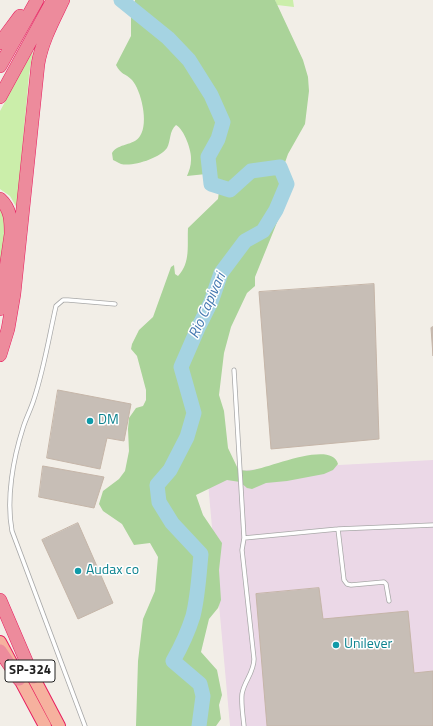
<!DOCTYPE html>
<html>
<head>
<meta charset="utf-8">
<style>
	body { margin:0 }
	canvas { display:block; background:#f2eee7 }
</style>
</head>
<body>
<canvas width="433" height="726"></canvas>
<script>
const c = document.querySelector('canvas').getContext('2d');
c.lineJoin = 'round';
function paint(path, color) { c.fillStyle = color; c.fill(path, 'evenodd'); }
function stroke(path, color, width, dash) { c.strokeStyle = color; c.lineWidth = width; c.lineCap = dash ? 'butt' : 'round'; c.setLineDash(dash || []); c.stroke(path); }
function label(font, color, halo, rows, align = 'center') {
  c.font = font + ' "Titillium Web",sans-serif'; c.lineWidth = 3; c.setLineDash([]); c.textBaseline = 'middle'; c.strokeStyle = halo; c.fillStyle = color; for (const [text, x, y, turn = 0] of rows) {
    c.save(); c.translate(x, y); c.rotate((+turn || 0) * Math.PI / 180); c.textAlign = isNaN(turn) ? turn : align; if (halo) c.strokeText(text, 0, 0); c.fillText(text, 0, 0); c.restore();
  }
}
const industrial = new Path2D(`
	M433,460V726H230L207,472Z`);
const grass = new Path2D(`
	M275,0H293L294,7L277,5Z
	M33,51L29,75L17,208L10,196L0,189V111Z
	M0,206L2,208L6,229L0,275Z`);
const forest = new Path2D(`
	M135,0H275L303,60L308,77L309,91L305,124L288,154L282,171L284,199L280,215L255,277V286L247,293L231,327L224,353L219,395L224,411L228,448L238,469C242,471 248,471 253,470C269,468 332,440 338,464L333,470L324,474L287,481L266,483L252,489L247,488L240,482L227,480L196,495L203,515L222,543L219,570L221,600L218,608L209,619L201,652L217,670L222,695L219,705L221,719L216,726H136L138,661L143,619L155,591L158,557L150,543L134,545L122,524L103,511L99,504L103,491L119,479L125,471L129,451L128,429L129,418L136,408L143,406L146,400V390L137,356L131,349L132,344L139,330L153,317L171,267L174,265L175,274L178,276C191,263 187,244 188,228L218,199L220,184L206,174L187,176C189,171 191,166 191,160C192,151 184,129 176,125C169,131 171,141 167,148C160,158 133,167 121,164C118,163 116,161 113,160L112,153C118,143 134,146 140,136C149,123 141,90 132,80C125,73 121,75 116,65L131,36V11L134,9Z`);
const river = new Path2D(`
	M121,0L168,38L189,60L211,95L223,122L218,139L208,157L211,184L230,190L251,171L280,167L287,184L276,210L263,231L245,241L221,273L211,302L198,328L181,367L194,413L187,437L170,470L157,485L159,502L172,523L201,554C199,575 198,596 193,616C188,632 181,647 173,661L200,684L203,696L199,726`);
const building = new Path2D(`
	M374,284L379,439L271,449L259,292Z
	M433,327V356L431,328Z
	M58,390L131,404L124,441L107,438L100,469L47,458Z
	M43,466L104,477L94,508L39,497Z
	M78,523L113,603L78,619L42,540Z
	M319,588L323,619L408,611L414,673L433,671V726H267L256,594Z`);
const service = new Path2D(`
	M234,370L244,538
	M338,529L344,580L347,584L351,585L384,582L386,584L389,601
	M85,726L12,531C6,499 13,459 23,428C26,418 31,409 34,399C44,369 49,337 56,306L63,300H68L115,304
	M244,726C243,716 241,704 242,694C244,681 254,673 254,659L242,550L244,538L338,529L433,525`);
const trunk = new Path2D(`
	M0,642L45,726
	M29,669L59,726`);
const motorway = new Path2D(`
	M0,43L20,16
	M0,66L37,0
	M0,97L53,0
	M0,199C11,209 11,221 11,234L0,309
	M0,355L8,329L14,294L38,64C42,41 53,21 63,0
	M0,600L33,677
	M0,651L19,679`);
const markers = [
	[90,421,4,"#0f9aa8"],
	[78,571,4,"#0f9aa8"],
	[336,645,4,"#0f9aa8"]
];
const shields = [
	[30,671,50]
];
const shieldNames = [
	["SP-324",30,671]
];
const cultureNames = [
	["DM",98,421],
	["Audax co",86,571],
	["Unilever",344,645]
];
const waterNames = [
	["Rio Capivari",208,306,-66]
];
paint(industrial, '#ebd8e7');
paint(grass, '#cbeeaa');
paint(forest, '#aad399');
stroke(river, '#a5d3e2', 15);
paint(building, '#c7beb6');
stroke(building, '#c5b5a8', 1);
stroke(service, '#a8a8a8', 5);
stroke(trunk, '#e71d5f', 14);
stroke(motorway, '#e71d5f', 14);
stroke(service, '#fff', 3.5);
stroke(trunk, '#f6b19e', 12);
stroke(motorway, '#ed8b9c', 13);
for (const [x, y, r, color] of markers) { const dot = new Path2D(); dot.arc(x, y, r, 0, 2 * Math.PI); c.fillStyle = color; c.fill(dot); stroke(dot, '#fff', 1.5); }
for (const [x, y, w] of shields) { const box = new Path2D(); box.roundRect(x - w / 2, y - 11, w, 22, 3); c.fillStyle = '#fff'; c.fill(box); stroke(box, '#212121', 1); }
label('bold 13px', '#212121', null, shieldNames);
label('14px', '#0d838f', '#fff', cultureNames, 'left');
label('italic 15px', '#4378b0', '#fff', waterNames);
</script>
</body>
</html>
